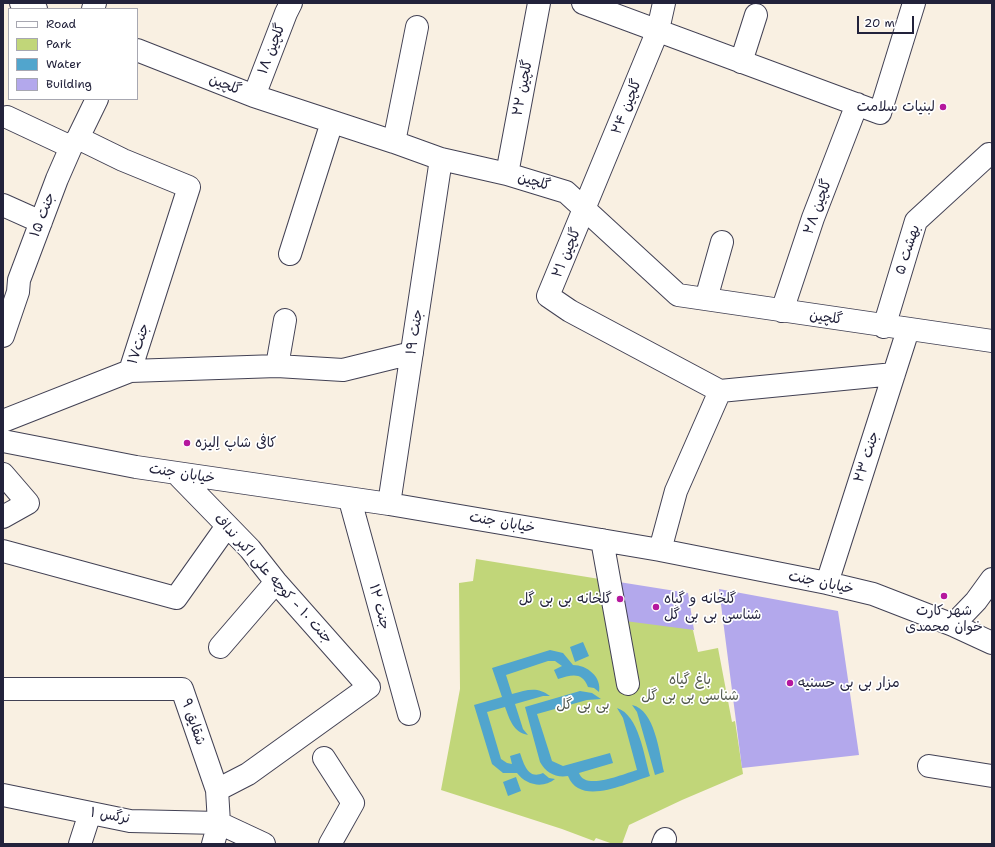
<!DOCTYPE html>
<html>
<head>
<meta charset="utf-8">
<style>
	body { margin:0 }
	#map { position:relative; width:995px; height:847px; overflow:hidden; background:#f9f0e2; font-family:"Shantell Sans",sans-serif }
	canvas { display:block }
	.frame { position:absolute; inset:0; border:4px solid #22223b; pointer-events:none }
	.legend { position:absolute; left:8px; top:8px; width:130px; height:92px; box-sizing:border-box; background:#fff; border:1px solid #a7a7b1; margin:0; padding:5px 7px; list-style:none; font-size:12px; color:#22223b }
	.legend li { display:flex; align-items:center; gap:8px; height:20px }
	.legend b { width:20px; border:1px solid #a7a7b1 }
	.scale { position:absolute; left:857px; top:16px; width:57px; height:18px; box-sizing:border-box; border:2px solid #22223b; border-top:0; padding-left:5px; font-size:12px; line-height:14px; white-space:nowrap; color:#22223b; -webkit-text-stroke:3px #fff; paint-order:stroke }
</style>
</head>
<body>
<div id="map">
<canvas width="995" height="847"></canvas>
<div class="frame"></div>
<ul class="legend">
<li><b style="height:5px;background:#fff"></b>Road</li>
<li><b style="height:11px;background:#c1d679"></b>Park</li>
<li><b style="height:11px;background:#51a5cd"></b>Water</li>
<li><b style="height:11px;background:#b3a8ec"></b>Building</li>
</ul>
<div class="scale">20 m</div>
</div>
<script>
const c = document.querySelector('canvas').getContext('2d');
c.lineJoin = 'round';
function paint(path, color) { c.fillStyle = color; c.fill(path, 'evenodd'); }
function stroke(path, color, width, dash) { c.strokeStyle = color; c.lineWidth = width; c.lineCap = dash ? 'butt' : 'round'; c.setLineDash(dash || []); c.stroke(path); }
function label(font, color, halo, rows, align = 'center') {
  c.font = font + ' "Shantell Sans","Playpen Sans Arabic",sans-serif'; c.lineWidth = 3.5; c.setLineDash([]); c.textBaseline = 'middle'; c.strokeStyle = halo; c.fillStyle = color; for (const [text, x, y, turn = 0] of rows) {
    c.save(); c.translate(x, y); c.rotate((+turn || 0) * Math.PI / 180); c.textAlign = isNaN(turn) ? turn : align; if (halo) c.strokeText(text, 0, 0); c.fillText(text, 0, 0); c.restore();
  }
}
const green = new Path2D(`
	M476,559L618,582L693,630L698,652L718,648L732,722L735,721L743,774L682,800L629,825L622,844H613L596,838L594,841L562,829L441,790L460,689L459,583L473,581Z`);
const water = new Path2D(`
	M583,642L589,656L575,662L570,647Z
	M550,650L563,653L573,665C587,665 602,677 599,692L594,688L588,687C582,671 571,675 558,679L554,670L562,666L555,661H548L506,675L512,694C527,690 537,686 550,696H543L515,704L523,729L528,735C513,732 510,720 505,707L487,712L501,759L507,763L512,764L510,756L520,753C524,764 528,780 543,773L549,778L555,779C543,789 526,785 517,773H503L492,764L474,705L502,697L492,668Z
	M580,691L592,693L601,699L587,700L537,714L552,761L563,766L610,753L613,763L579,773C585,791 623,774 637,770L623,718L617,708C639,715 644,756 650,776C627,783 580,807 568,776C556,778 546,773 540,762L525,707Z
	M632,705C655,710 659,752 664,772L655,775L637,712Z
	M516,777L521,791L508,796L503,782Z`);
const building = new Path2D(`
	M619,582L688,593L694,630L625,621Z
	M719,589L838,611L859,755L742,768Z`);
const minor = new Path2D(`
	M21,3L36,9
	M583,3L880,113L914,3
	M664,3L658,30L548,296L570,311L720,391L894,374
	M93,9L95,3
	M137,50L254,96L394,142L441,159L507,174L566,192L678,295L992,341
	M741,62L756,15
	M254,96L286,13L291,3
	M7,117L71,147
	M78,138L123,160L189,187L130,371
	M394,142L417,27
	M507,174L539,3
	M3,205L41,222
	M290,254L332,122
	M706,299L722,242
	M782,311L813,218L857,104
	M884,327L916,221L989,154
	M3,336L18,292L19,280L57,179L71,147L78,138L97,99
	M277,366L285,320
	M3,421L130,371L277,366L343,370L412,353
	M3,441L136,467L389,504L660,550L827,583L873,594L953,625L992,643
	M176,473L250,549L276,582L369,687L248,774L217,790
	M3,474L28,503L3,517
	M350,500L409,714
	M389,504L441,159
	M602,540L628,684
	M660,550L676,491L720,391
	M3,551L176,598L227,526
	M827,583L908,330
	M953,625L976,601L992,579
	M220,647L276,582
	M3,689H182L217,790L219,823L213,844
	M324,758L353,803L330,844
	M929,766L992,776
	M3,795L130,821L219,823L264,844
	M80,844L90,813
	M663,844L665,839`);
const markers = [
	[943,107,4,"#b5179e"],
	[187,443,4,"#b5179e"],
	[944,596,4,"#b5179e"],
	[620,599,4,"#b5179e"],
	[656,607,4,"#b5179e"],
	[790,683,4,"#b5179e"]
];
const streetNames = [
	["گلچین ۱۸",272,49,-69],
	["گلچین",225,85,22],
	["گلچین ۲۲",523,88,-79],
	["گلچین ۲۴",627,107,-68],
	["گلچین",534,182,17],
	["گلچین ۲۸",818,207,-70],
	["جنت ۱۵",43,215,-69],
	["بهشت ۵",908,250,-72],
	["گلچین ۲۱",567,253,-67],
	["گلچین",826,318,8],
	["جنت ۱۹",415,332,-81],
	["جنت۱۷",139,344,-72],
	["جنت ۲۳",867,457,-72],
	["خیابان جنت",182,474,9],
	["خیابان جنت",502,523,10],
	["جنت ۱۰ - کوچه علی اکبر نداف",273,579,48],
	["خیابان جنت",821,583,12],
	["جنت ۱۲",379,607,75],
	["شقایق ۹",193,722,71],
	["نرگس ۱",110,816,10]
];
const poiNames = [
	["لبنیات سلامت",935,107,"right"],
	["کافی شاپ اِلیزه",195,443],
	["گلخانه بی بی گل",612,599,"right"],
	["گلخانه و گیاه",664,599],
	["شناسی بی بی گل",664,615],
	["شهر کارت",944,611,"center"],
	["خوان محمدی",944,627,"center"],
	["مزار بی بی حسنیه",798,683]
];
const parkNames = [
	["باغ گیاه",690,680],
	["شناسی بی بی گل",690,696],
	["بی بی گل",583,705]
];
paint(green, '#c1d679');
paint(water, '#51a5cd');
paint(building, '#b3a8ec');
stroke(minor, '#424154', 24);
stroke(minor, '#fff', 22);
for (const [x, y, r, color] of markers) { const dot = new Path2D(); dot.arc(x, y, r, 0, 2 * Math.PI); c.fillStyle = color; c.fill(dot); stroke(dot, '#fff', 1.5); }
label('14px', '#22223b', '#fff', streetNames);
label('14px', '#22223b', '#fff', poiNames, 'left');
label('14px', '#52584e', '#fff', parkNames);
</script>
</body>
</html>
